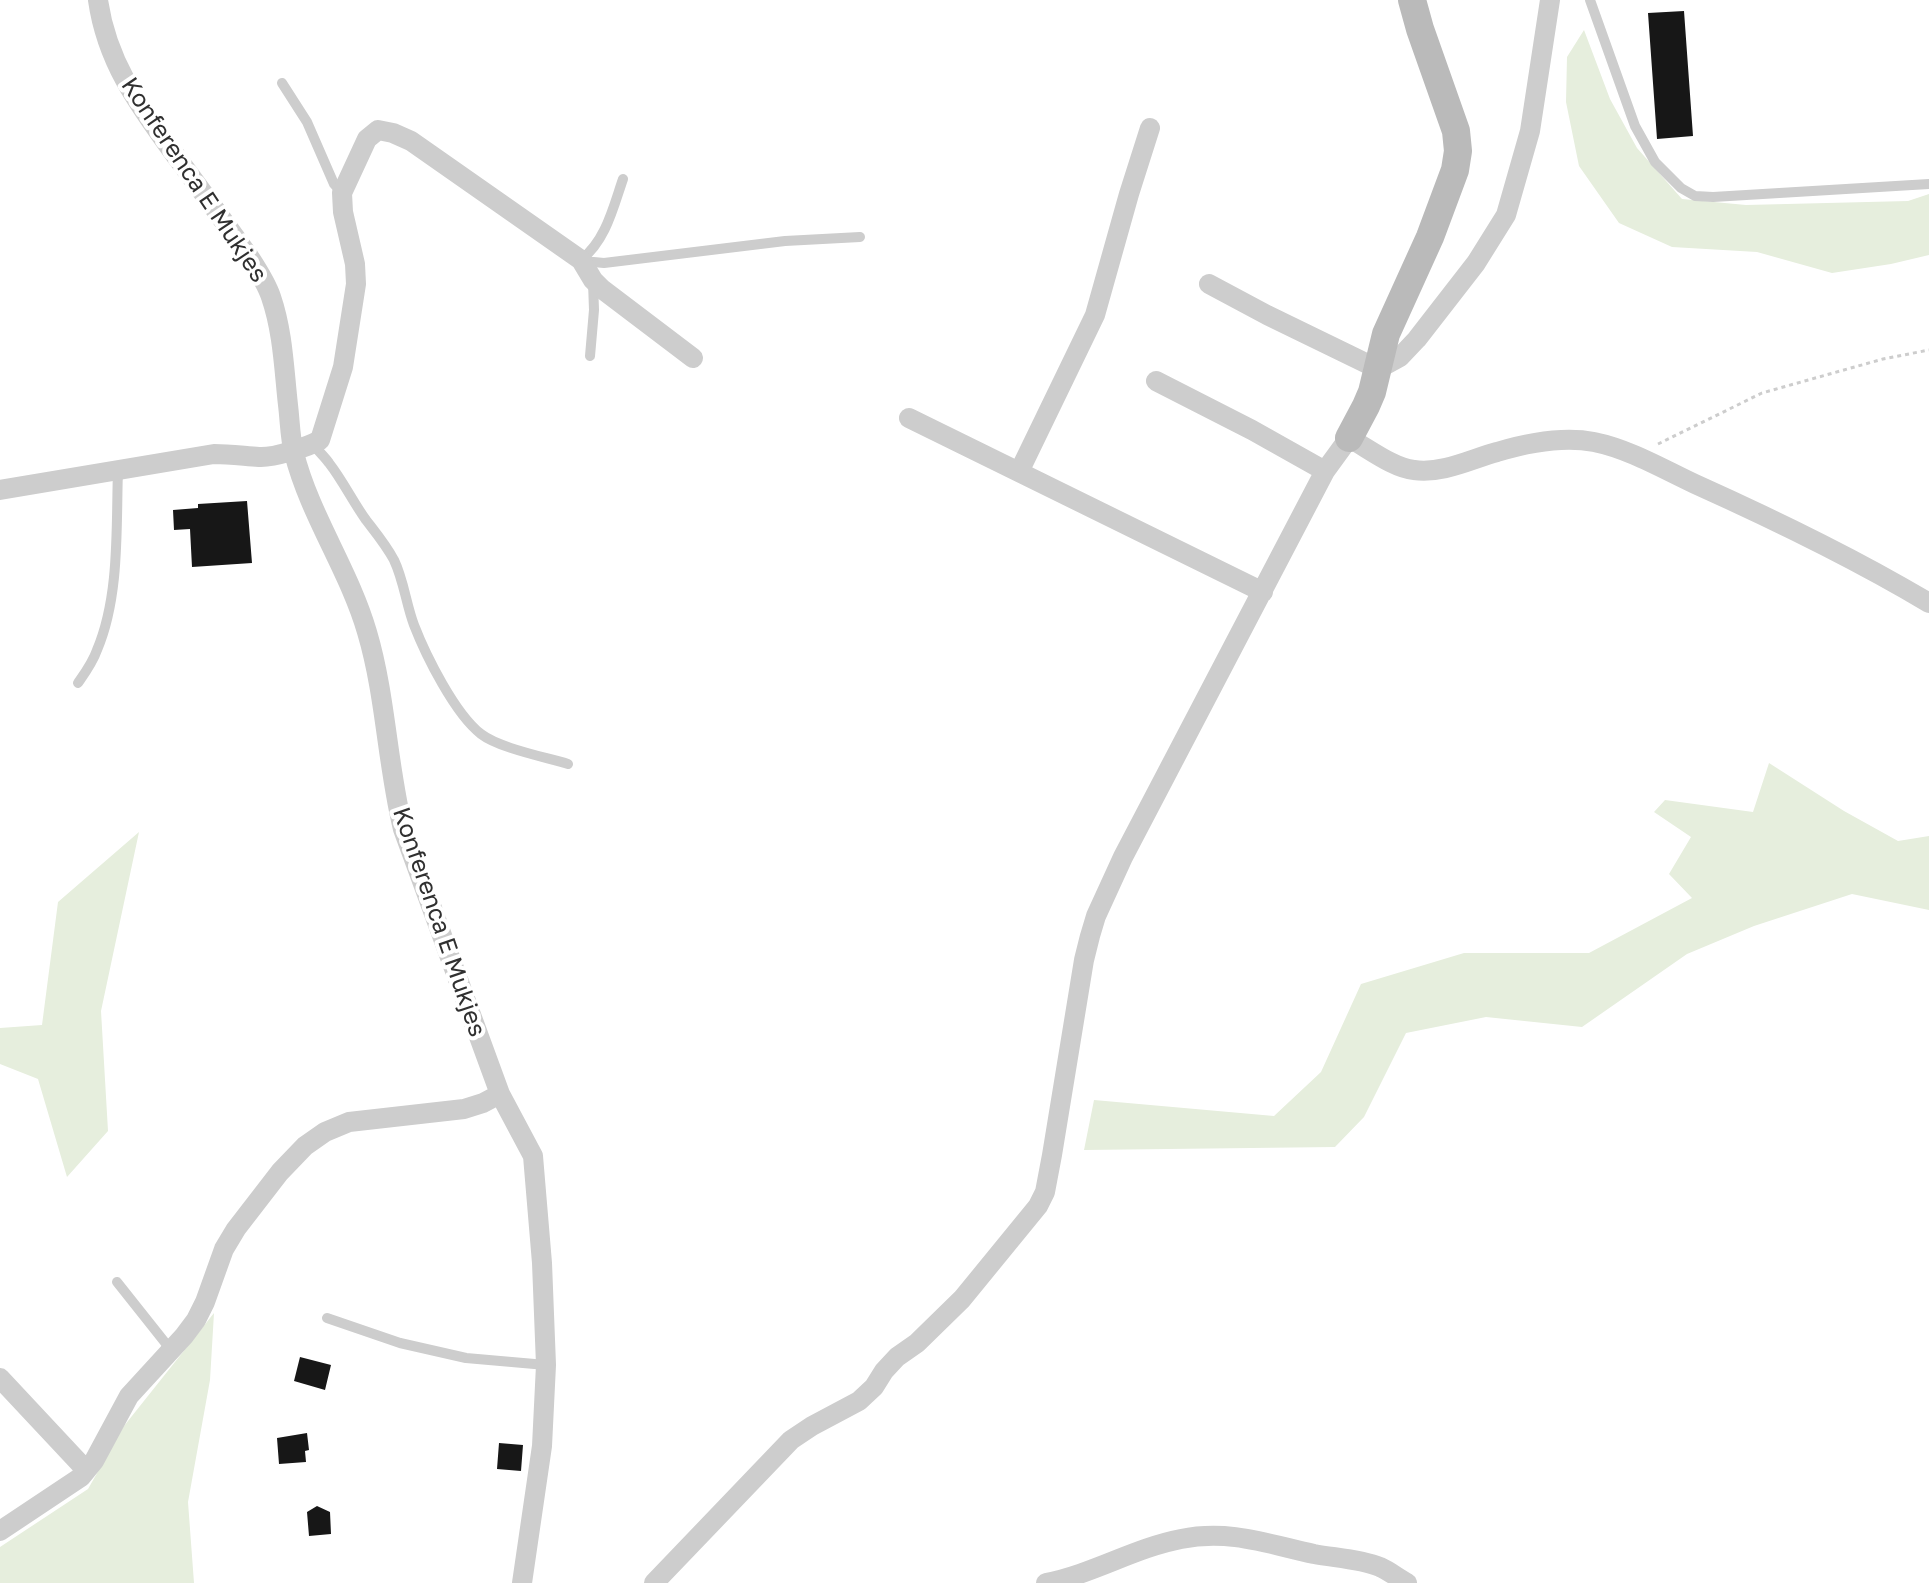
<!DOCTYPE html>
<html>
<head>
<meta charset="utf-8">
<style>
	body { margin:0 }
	canvas { display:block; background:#fff }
</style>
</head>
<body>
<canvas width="1929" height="1583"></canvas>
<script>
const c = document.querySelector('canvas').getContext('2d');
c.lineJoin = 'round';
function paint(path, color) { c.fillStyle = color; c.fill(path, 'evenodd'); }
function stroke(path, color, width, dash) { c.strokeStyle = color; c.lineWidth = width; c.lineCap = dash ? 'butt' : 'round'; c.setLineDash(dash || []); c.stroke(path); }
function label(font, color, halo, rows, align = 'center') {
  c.font = font + ' "Golos Text",sans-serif'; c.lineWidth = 8; c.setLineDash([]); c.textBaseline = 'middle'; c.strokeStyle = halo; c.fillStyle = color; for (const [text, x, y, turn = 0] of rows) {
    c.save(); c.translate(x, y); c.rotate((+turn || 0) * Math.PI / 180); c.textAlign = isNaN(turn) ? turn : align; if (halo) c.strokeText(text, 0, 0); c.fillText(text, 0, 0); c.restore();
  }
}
const green = new Path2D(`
	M1584,30L1610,99L1637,148L1682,199L1746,205L1908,201L1929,194V255L1891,264L1832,273L1757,252L1672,247L1619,223L1579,166L1566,102L1567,57Z
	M1769,763L1844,811L1898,841L1929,836V910L1852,894L1754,926L1687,954L1582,1027L1486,1017L1406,1033L1364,1117L1335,1147L1084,1150L1094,1100L1274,1116L1321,1072L1361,984L1464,953H1589L1692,898L1669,874L1691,837L1654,812L1665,800L1753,812Z
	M139,832L101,1011L108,1131L67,1177L38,1079L0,1064V1028L42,1025L58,902Z
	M214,1313L210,1380L188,1502L194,1583H0V1547L88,1489L124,1426Z`);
const building = new Path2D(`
	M1684,11L1693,136L1657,139L1648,13Z
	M247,501L252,563L192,567L190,529L174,530L173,510L198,508V504Z
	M300,1357L331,1365L325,1390L294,1381Z
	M307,1433L309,1450L305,1451L306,1462L279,1464L277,1438Z
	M499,1443L523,1445L521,1471L497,1469Z
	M317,1506L330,1512L331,1534L309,1536L307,1512Z`);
const path = new Path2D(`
	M1658,444L1762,393L1883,359L1929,350`);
const lane = new Path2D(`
	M1590,0L1635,126L1655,162L1681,188L1695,196L1713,197L1929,184
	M282,83L307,122L334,184L342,193
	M581,260C606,240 613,208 623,179
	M583,261L604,263L785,241L860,237
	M590,356L594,310L593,282
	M313,444C318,451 324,456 329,463C343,481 353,502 366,520C376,533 386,545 394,560C404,581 406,604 414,625C426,656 455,714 481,734C499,748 545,757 568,764
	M78,683C85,673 93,662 97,650C120,596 116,527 118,469
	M117,1282L171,1350
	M327,1318L400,1343L466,1358L546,1365`);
const street = new Path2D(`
	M98,0C107,64 141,108 178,159C202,191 225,223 248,255C257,269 266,282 271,297C283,332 284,369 288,405C290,421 290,438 294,453C310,516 349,570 367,632C386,696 387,764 403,829L500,1094L533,1156L542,1263L546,1365L542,1446L522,1583
	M1209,284L1267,315L1378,369L1400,357L1417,339L1476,263L1506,215L1530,131L1550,0
	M1156,381L1252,430L1325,471
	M909,418L1263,592
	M1019,472L1095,315L1129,194L1150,128
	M0,490L214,454C229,454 244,456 259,457C273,458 308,447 320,440L343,367L356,284L355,264L343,212L342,193L367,139L378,130L393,133L411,141L581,260L593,280L602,289L693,358
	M0,1378L86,1470
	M0,1531L81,1477L94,1461L129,1396L184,1336L196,1320L205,1302L224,1249L236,1229L280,1172L305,1146L325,1132L349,1122L464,1109L483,1103L500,1094
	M654,1583L791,1440L812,1426L859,1401L874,1387L884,1371L897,1357L917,1343L962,1299L1038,1206L1045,1192L1052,1155L1084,960L1090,936L1096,916L1123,857L1325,471L1349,438C1368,448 1393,468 1414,470C1443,474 1471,459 1497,452C1527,443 1563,436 1594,442C1629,449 1663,469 1695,484C1775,520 1854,558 1929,603
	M1046,1583C1093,1574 1134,1548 1181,1539C1229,1529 1268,1544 1314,1554C1335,1558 1360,1559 1380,1567C1389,1571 1398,1578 1407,1583`);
const secondary = new Path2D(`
	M1349,438L1366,406L1372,392L1386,334L1430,237L1455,170L1458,151L1456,131L1420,29L1412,0`);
const streetNames = [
	["Konferenca E Mukjes",194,180,56],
	["Konferenca E Mukjes",439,922,71]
];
paint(green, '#e6eedd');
paint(building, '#171717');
stroke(path, '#cdcdcd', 3, [4, 4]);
stroke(lane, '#cdcdcd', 10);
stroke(street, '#cdcdcd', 20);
stroke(secondary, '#bababa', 28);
label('24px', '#303030', '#fff', streetNames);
</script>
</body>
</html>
